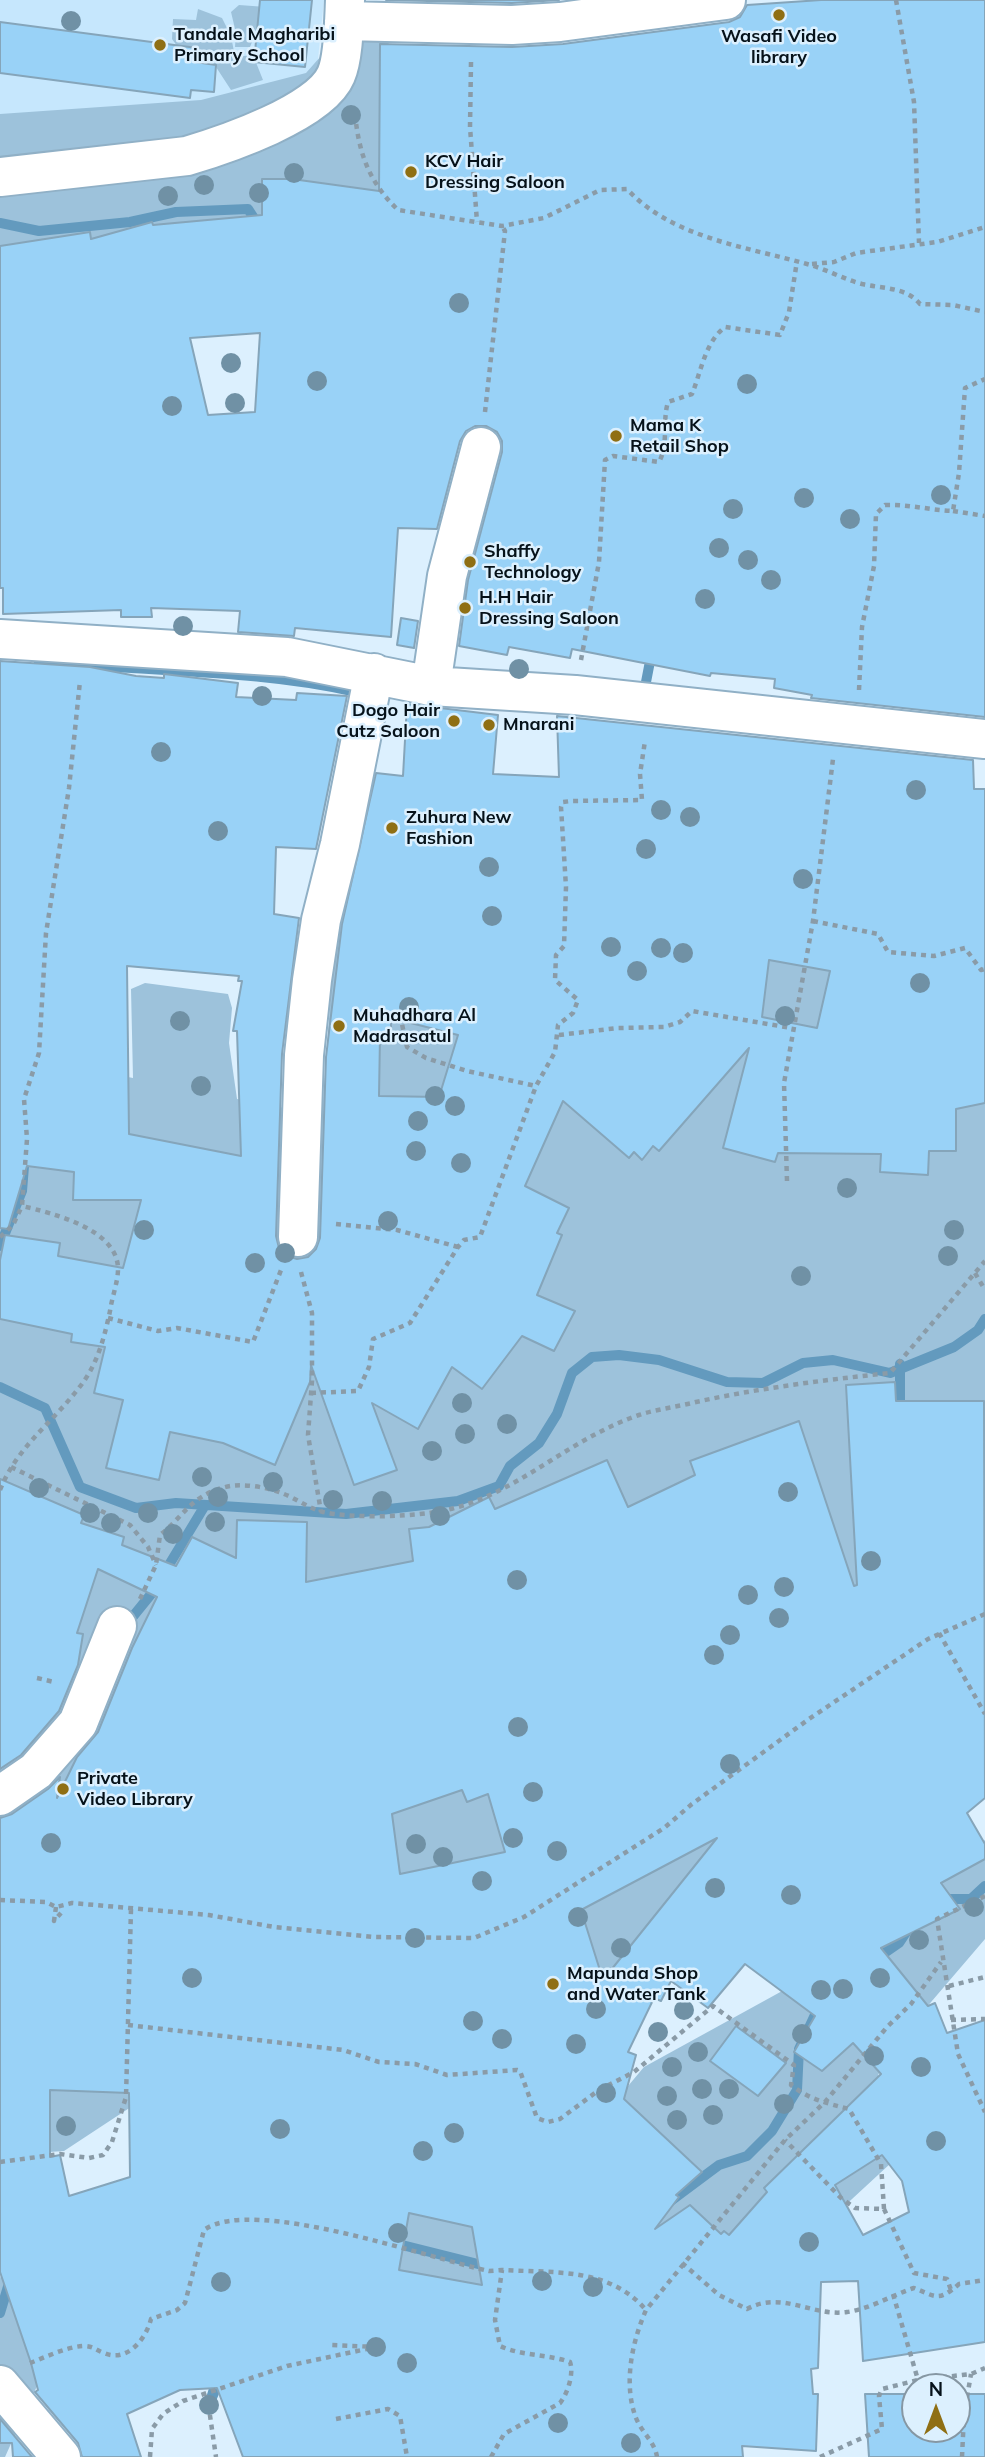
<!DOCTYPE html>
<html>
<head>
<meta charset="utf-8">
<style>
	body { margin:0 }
	#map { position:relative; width:985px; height:2457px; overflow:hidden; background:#dcf0fe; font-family:Mulish,sans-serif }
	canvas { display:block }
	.north { position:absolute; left:901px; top:2373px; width:70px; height:70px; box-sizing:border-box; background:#dcf0fe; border:2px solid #8697a3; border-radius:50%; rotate:0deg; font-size:19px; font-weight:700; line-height:28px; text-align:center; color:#06121a }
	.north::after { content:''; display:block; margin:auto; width:24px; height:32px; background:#8f6f14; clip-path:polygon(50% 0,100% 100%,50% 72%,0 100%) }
</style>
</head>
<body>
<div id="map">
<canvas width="985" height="2457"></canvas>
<div class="north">N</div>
</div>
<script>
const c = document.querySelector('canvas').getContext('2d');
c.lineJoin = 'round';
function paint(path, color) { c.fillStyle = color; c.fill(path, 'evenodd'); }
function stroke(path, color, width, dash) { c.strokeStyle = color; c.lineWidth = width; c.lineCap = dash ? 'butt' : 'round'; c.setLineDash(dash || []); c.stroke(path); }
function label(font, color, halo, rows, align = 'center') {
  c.font = font + ' Mulish,sans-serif'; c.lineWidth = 5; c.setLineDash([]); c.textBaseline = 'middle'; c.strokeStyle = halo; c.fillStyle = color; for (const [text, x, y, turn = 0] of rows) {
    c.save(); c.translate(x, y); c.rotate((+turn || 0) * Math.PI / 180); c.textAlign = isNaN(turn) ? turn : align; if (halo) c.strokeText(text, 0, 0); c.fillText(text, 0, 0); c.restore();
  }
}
const built = new Path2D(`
	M0,0H324L315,89L0,123Z`);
const green = new Path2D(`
	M239,5L266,7L250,47H235L236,33L231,12Z
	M366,5L386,9L400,186L0,302V114L201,100L306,73Z
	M198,9L222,18L231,36L235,57L253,55L263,80L231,90L216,67L194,69L172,39L173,19L196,20Z
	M338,895L819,936L985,929V1740L850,1777L544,2022L143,2099L64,2151L5,2155L0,2150V1063L22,1056L133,1078L131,989L145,983L228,994L232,1008L229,1043L237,1099L322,1115Z
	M985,1840V1939L902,2036L878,2075L891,2163L813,2235L536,2313L222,2280L37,2386L5,2457H0V2278L11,2248L246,2184L530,2203L644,2067L844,1957Z`);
const stream = new Path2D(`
	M0,223L39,231L130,222L176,212L248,209L259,226
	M38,660C143,673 248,668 352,691
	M646,682L652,651
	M0,1246L22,1191L24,1166
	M900,1364V1413
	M0,1387L45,1408L80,1487L136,1508L176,1503L346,1514L458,1501L499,1486L510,1466L539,1443L557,1414L572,1373L592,1357L619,1355L659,1360L727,1382L763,1383L803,1363L833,1360L890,1373L954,1347L978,1330L985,1319
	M126,1625L152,1593L204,1507
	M942,1903L949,1899H971L985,1886
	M873,1961L899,1943L909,1928
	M668,2203L719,2165L747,2156L772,2131L797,2090L799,2049L820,2004
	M390,2242L490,2267
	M0,2313L10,2280
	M218,2376L209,2405L220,2378`);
const building = new Path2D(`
	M260,0H312L305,67L254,62Z
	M386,0H559L512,3Z
	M821,0H985V717L811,698L812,695L774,688L775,679L711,673L710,676L572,649L570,658L509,647L507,655L459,646L468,580L502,452V441L497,432L486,426H475L466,431L460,441L437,529L398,528L391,637L295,628L294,636L238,632L240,611L151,608L152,617H121V610L3,614V588H0V246L90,232L91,239L152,222L153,225L262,215V179H292L379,191L380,44L512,47L563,44L729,22L740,17L747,5ZM260,333L255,412L208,415L190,338Z
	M0,22L197,48L195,62L216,65L214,92L191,90L190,98L0,73Z
	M401,618L418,621L414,648L397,645Z
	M0,661L90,667L136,676L164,678V674L238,683L236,697L296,700L297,693L347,696L316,849L276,847L274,914L299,918L282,1054L276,1236L279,1248L287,1256L297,1259L308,1257L316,1249L320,1238L326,1057L342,924L376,773L403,776L407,704L498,715L493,774L559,777L557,716L973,760L974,789H985V1103L956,1109V1151H929L928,1175L880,1172L881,1154L778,1153L775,1162L723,1148L749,1048L659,1151L653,1146L642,1160L634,1152L629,1158L563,1101L525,1186L569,1208L557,1233L562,1235L537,1295L575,1311L554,1351L522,1336L482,1389L452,1367L418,1429L372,1403L397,1470L354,1485L311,1365L310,1382L275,1465L223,1443L170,1432L159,1480L106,1468L123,1400L94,1393L105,1347L71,1342L72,1334L0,1319V1260L5,1235L60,1243L58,1256L123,1268L141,1200H73L74,1172L27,1166L8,1229L0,1228ZM769,960L830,971L817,1028L762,1017ZM127,966L239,976L238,981H242L233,1031H237L241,1156L129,1134ZM391,1018L458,1035L439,1097L379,1096L380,1036L391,1037Z
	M895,1382L896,1401H984L985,1798L967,1813L985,1844V1859L941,1883L960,1909L881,1948L928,2006L935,2003L947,2033L985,2020V2342L863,2361L858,2281L821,2282L818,2368L811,2369L813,2394H818L816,2451L742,2446L743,2457H243L217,2388L180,2390L127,2414L141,2457H82L78,2443L35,2392L38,2390L31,2363L0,2272V1818L12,1814L48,1789L60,1777L57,1798L77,1757L98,1732L132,1648L157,1597L98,1569L77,1633L83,1634L78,1665L59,1711L21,1755L0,1769V1479L84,1515L81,1523L124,1537L122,1545L176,1566L192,1537L236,1558L237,1520L307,1522L306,1582L413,1561L409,1529L429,1527L489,1497L495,1509L607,1460L628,1507L695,1475L690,1461L799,1421L854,1586L857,1585L846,1385ZM462,1790L467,1802L488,1794L505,1852L400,1874L392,1814ZM717,1838L603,1980L581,1910ZM745,1964L815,2016L794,2052L822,2071L853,2043L881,2074L764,2188L767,2192L729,2235L724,2231L721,2234L690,2205L655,2229L679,2197L676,2195L702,2172L624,2099L636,2055L628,2052L654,1998L661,2001L671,1981L708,2008ZM50,2090L129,2093L130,2177L69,2196L60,2155L50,2157ZM882,2155L902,2181L909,2212L863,2235L835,2185ZM409,2213L472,2227L482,2285L399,2270Z
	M736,2026L786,2063L758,2096L710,2061Z
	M865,2394H915V2429H957V2394H985V2457H869Z
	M0,2419L32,2457H13L12,2443H0Z`);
const path = new Path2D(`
	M896,0L914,102L919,243
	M471,62L470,127L477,222
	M355,114C359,154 369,182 398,210L502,226L544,218L600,190L627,189C672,238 747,247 807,264C826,269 843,279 862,284C884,289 906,287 920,304L953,305L985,312
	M812,264L834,262L856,253L937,242L985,227
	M485,412L505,231L502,226
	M953,511L985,516
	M581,660L599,562L605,460L613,456L659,462C669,444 662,421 668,402L692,394C701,372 705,342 725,327L780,335L789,312L797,261
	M859,690L862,627L874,566L876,514L885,505C908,504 929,510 953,511L959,473L965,388L985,379
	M813,921L878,934L888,952L934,956L965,948L981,970L985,969
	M400,1015L407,1047L426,1058L467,1071L536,1086
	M559,1035L618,1028L664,1027L680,1022L692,1011L791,1028
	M787,1181L784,1083L813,921L833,759
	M336,1224L397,1230L458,1247
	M0,1237L13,1225L22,1206L27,1139L24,1099L39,1053L46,933L69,788L80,681
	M301,1272L312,1313V1381L308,1435L321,1512
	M975,1273L985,1290
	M108,1318L158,1331L177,1328L253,1342L281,1270
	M311,1393L358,1391L369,1367L373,1339L410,1323L458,1247L464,1240L480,1237L536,1086L555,1052L558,1025L573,1013L578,1000L555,980L556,955L564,946L566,887L561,807L563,802L571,801L642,800L640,774L645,741
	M11,1467L130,1525L148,1547L156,1565
	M0,1490C17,1447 51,1424 78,1389C97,1366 104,1339 110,1311C112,1297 118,1282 118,1269C118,1229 52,1213 22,1206
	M140,1599L156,1565L160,1535C183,1517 190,1497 222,1488C239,1482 268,1487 284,1494C297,1499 310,1509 323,1512C351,1518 400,1517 429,1513C510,1503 562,1441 639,1415C657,1409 677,1407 696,1402C760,1388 824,1380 890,1373L985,1261
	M939,1633L985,1714
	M37,1678L54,1682
	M985,1896L937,1919L958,2054L985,2112
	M0,1900L46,1902L56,1907L72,1903L209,1915L274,1927L373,1937L474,1938L524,1917L664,1828L692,1804L809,1719L928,1639L985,1614
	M56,1907L54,1921L61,1913
	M949,1986L985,1977
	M951,2020L985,2019
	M128,2025L343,2050L379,2062L415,2064L447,2075L517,2070L520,2071L537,2118L548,2122L560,2119L599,2090L634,2072L713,2006L794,2065L791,2085C810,2100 827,2103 849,2109L881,2164L884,2209L855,2208L841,2198L785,2140
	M0,2162L60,2154L89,2158L103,2155L112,2142L126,2097L131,1909
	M884,2209L914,2273L947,2279L951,2290
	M682,2263L719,2295L747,2309C782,2290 812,2317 847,2312C870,2309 892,2295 914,2288C937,2297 938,2302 959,2284L985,2280
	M893,2294L918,2380
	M30,2363C46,2357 66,2347 83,2346C93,2346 96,2350 104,2353C127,2363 146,2339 151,2319L177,2310L185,2303L204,2230C252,2195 431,2259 489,2271L502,2270C554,2273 609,2267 646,2310
	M207,2395L216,2457
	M336,2419L388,2409L400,2416L407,2457
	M150,2457L152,2429L163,2414L183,2401L287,2366L376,2347L332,2345
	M491,2457L504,2434L560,2403C568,2393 574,2373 570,2362C547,2354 522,2356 500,2346L495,2320L502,2270
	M657,2457C655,2442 642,2433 636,2418C623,2384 632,2342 646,2310L785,2140L825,2102L887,2027L911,2004L941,1962
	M820,2457L882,2429L879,2396L882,2389L918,2380L971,2374L985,2368
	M962,2457L964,2415L971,2374`);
const minor = new Path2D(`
	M344,21L512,25L560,22L726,0
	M0,177L187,156C224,145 320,113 336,75C344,57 344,20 345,0
	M0,639L287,657L431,686L575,695L985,739
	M431,686L447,576L481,447
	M298,1237L304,1055L312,980L321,920L340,844L374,673
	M0,1796L36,1771L78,1723L117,1626
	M0,2385L61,2457`);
const trees = [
	[71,21],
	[351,115],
	[294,173],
	[204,185],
	[259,193],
	[168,196],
	[459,303],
	[231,363],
	[317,381],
	[747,384],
	[235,403],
	[172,406],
	[941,495],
	[804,498],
	[733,509],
	[850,519],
	[719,548],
	[748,560],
	[771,580],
	[705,599],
	[183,626],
	[519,669],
	[262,696],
	[161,752],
	[916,790],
	[661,810],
	[690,817],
	[218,831],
	[646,849],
	[489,867],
	[803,879],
	[492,916],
	[611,947],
	[661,948],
	[683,953],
	[637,971],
	[920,983],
	[409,1007],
	[785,1016],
	[180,1021],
	[201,1086],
	[435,1096],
	[455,1106],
	[418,1121],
	[416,1151],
	[461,1163],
	[847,1188],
	[388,1221],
	[144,1230],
	[954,1230],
	[285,1253],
	[948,1256],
	[255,1263],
	[801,1276],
	[462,1403],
	[507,1424],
	[465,1434],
	[432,1451],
	[202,1477],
	[273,1482],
	[39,1488],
	[788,1492],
	[218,1497],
	[333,1500],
	[382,1501],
	[90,1513],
	[148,1513],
	[440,1516],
	[215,1522],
	[111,1523],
	[173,1534],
	[871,1561],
	[517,1580],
	[784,1587],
	[748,1595],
	[779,1618],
	[730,1635],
	[714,1655],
	[518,1727],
	[730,1764],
	[533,1792],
	[513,1838],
	[51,1843],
	[416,1844],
	[557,1851],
	[443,1857],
	[482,1881],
	[715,1888],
	[791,1895],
	[974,1907],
	[578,1917],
	[415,1938],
	[919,1940],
	[621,1948],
	[192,1978],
	[880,1978],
	[843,1989],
	[821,1990],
	[596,2009],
	[684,2010],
	[473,2021],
	[658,2032],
	[802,2034],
	[502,2039],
	[576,2044],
	[698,2052],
	[874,2056],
	[672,2067],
	[921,2067],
	[702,2089],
	[729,2089],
	[606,2093],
	[667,2096],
	[784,2104],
	[713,2115],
	[677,2120],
	[66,2126],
	[280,2129],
	[454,2133],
	[936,2141],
	[423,2151],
	[398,2233],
	[809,2242],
	[542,2281],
	[221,2282],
	[593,2287],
	[376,2347],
	[407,2363],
	[209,2405],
	[558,2423],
	[631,2443]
];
const markers = [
	[779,15,7,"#8f6f14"],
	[160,45,7,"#8f6f14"],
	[411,172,7,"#8f6f14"],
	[616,436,7,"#8f6f14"],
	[470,562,7,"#8f6f14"],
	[465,608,7,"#8f6f14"],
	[454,721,7,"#8f6f14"],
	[489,725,7,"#8f6f14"],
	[392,828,7,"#8f6f14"],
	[339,1026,7,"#8f6f14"],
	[63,1789,7,"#8f6f14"],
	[553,1984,7,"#8f6f14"]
];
const poiNames = [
	["Tandale Magharibi",174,35],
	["Primary School",174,56],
	["Wasafi Video",779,37,"center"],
	["library",779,58,"center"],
	["KCV Hair",425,162],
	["Dressing Saloon",425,183],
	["Mama K",630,426],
	["Retail Shop",630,447],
	["Shaffy",484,552],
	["Technology",484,573],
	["H.H Hair",479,598],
	["Dressing Saloon",479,619],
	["Dogo Hair",440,711,"right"],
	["Cutz Saloon",440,732,"right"],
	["Mnarani",503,725],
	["Zuhura New",406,818],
	["Fashion",406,839],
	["Muhadhara Al",353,1016],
	["Madrasatul",353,1037],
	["Private",77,1779],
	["Video Library",77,1800],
	["Mapunda Shop",567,1974],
	["and Water Tank",567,1995]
];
paint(built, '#c6e7fd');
paint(green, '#9dc2db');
stroke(stream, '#639abe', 10);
paint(building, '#99d2f7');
stroke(building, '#85a5ba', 2);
stroke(minor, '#90b0c6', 42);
stroke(path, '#8a9ba7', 4.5, [5, 5]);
stroke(minor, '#fff', 38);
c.fillStyle = '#7091a5';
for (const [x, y] of trees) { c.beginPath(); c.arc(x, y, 10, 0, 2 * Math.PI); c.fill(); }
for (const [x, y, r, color] of markers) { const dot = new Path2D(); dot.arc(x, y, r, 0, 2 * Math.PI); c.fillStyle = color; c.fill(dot); stroke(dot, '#dcf0fe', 2.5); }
label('bold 18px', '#06121a', '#dcf0fe', poiNames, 'left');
</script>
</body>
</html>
